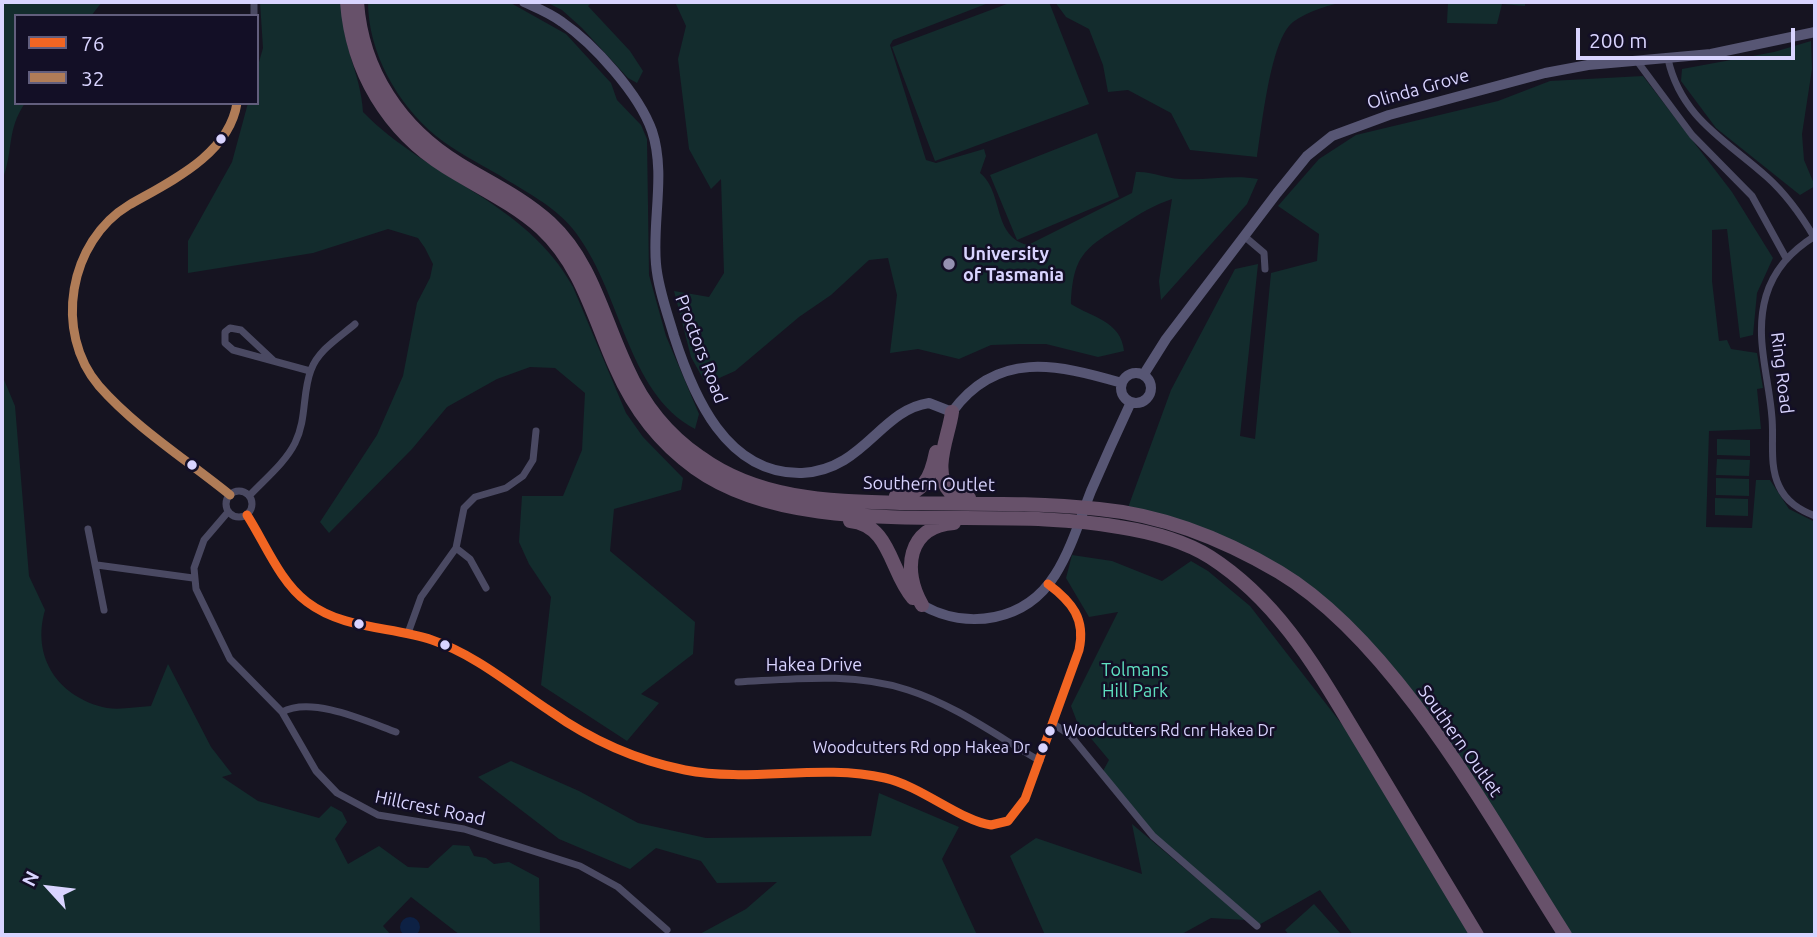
<!DOCTYPE html>
<html>
<head>
<meta charset="utf-8">
<style>
	body { margin:0 }
	#map { position:relative; width:1817px; height:937px; overflow:hidden; background:#161421; font-family:Ubuntu,sans-serif }
	canvas { display:block }
	.frame { position:absolute; inset:0; border:4px solid #d9d4ff; pointer-events:none }
	.legend { position:absolute; left:14px; top:14px; width:245px; height:91px; box-sizing:border-box; background:#130f26; border:2px solid #625e7d; margin:0; padding:9px 12px; list-style:none; font-size:21px; color:#d9d4ff }
	.legend li { display:flex; align-items:center; gap:14px; height:35px }
	.legend b { width:35px; border:2px solid #625e7d }
	.north { position:absolute; left:14px; top:853px; width:70px; height:70px; -webkit-text-stroke:5px #130f26; paint-order:stroke; rotate:297deg; font-size:19px; font-weight:700; line-height:28px; text-align:center; color:#d9d4ff }
	.north::after { content:''; display:block; margin:auto; width:24px; height:32px; background:#d9d4ff; clip-path:polygon(50% 0,100% 100%,50% 72%,0 100%) }
	.scale { position:absolute; left:1576px; top:28px; width:219px; height:32px; box-sizing:border-box; border:4px solid #d9d4ff; border-top:0; padding-left:9px; font-size:21px; line-height:24px; white-space:nowrap; color:#d9d4ff; -webkit-text-stroke:5px #130f26; paint-order:stroke }
</style>
</head>
<body>
<div id="map">
<canvas width="1817" height="937"></canvas>
<div class="frame"></div>
<ul class="legend">
<li><b style="height:9px;background:#f26522"></b>76</li>
<li><b style="height:9px;background:#b07c57"></b>32</li>
</ul>
<div class="north">N</div>
<div class="scale">200 m</div>
</div>
<script>
const c = document.querySelector('canvas').getContext('2d');
c.lineJoin = 'round';
function paint(path, color) { c.fillStyle = color; c.fill(path, 'evenodd'); }
function stroke(path, color, width, dash) { c.strokeStyle = color; c.lineWidth = width; c.lineCap = dash ? 'butt' : 'round'; c.setLineDash(dash || []); c.stroke(path); }
function label(font, color, halo, rows, align = 'center') {
  c.font = font + ' Ubuntu,sans-serif'; c.lineWidth = 5; c.setLineDash([]); c.textBaseline = 'middle'; c.strokeStyle = halo; c.fillStyle = color; for (const [text, x, y, turn = 0] of rows) {
    c.save(); c.translate(x, y); c.rotate((+turn || 0) * Math.PI / 180); c.textAlign = isNaN(turn) ? turn : align; if (halo) c.strokeText(text, 0, 0); c.fillText(text, 0, 0); c.restore();
  }
}
const green = new Path2D(`
	M2,2H102L91,16H16V103H25C6,131 14,151 2,181Z
	M260,2H342C341,46 361,73 363,112C427,178 527,202 573,287L626,413L643,437L683,478L681,490L614,509L610,551L695,622L693,654L641,694L659,703L627,741L541,685L551,597L529,564L519,542L522,496H563L582,450L585,393L555,368L530,367L497,379L447,407L412,449L329,533L320,522L377,435L403,376L417,303L430,278L433,264L425,248L418,238L388,229L313,253L188,273V241L232,162L248,103H257V69L263,48Z
	M368,2H509L566,34L611,83L617,100L641,125L647,139L649,275L666,336L699,414L695,429C625,392 622,289 572,228C553,205 524,191 499,175C478,163 455,151 436,136C397,104 368,52 368,2Z
	M546,2H592L588,6L630,51L643,71L637,83L628,78L582,28L562,10Z
	M675,2H991L893,40L890,45L926,160L936,163L984,149L986,156L980,173C1004,192 992,237 1028,245L1132,193L1136,172C1151,171 1164,178 1180,179C1206,181 1233,174 1258,179L1247,204L1161,300L1159,281L1172,199C1154,205 1139,214 1124,224C1085,248 1073,255 1071,304C1093,318 1121,321 1124,351L1098,357L1046,344H1020L991,345L959,359L918,349L890,353L897,295L888,258L869,260L831,295L799,317L735,371L706,384L691,357L674,291L709,297L724,273L721,179L711,189L689,149L678,59L686,26Z
	M1012,2H1049L1089,104L935,161L892,47Z
	M1055,2H1348C1331,3 1307,12 1293,22C1270,40 1262,127 1257,157L1190,150L1171,113L1128,90L1108,92L1103,65L1089,29L1066,17Z
	M1448,2H1525V6L1502,4L1497,24L1447,23Z
	M1811,41L1812,69L1802,134L1804,160L1815,186L1800,195L1716,128L1681,81L1682,69L1774,52Z
	M1643,76L1732,192L1773,258L1757,293L1753,335L1740,338L1727,229L1712,230V281L1719,341L1727,340L1731,349L1757,353L1763,388L1757,389L1761,429L1709,431L1706,527L1752,528L1756,480H1770L1789,509L1815,522V935H1565L1441,742L1330,611L1237,550L1126,513L1171,390L1235,269L1258,264L1240,436L1255,439L1271,273L1317,261L1319,234L1278,206L1319,159L1356,135L1498,101L1550,81Z
	M1097,133L1119,197L1017,240L990,175Z
	M2,375L15,406L29,576L45,610C31,658 59,698 107,708C120,710 137,707 151,706L168,664L211,747L232,774L222,777L258,801L319,818L331,806L342,812L347,822L335,839L348,864L379,846L408,867L428,868L453,845L469,846L474,856L486,858L494,864L509,862L539,878L540,935H460L411,897L383,926L391,935H2Z
	M1717,439L1750,440V456L1717,455Z
	M1717,459L1750,460L1749,476L1716,475Z
	M1716,478L1749,479V496L1716,495Z
	M1715,498L1748,499V516L1715,515Z
	M1072,555L1112,561L1162,581L1191,561L1208,571L1250,606L1379,772L1477,935H1353L1320,890L1257,926L1140,822L1103,771L1109,760L1084,730L1081,732L1071,706L1118,612L1089,617L1066,578Z
	M511,761L579,791L638,823L706,838L871,836L879,793L959,827L942,859L977,935H698L746,909L777,882L717,883L701,861L656,848L630,869L559,839L478,777Z
	M1132,824L1246,920L1211,918L1180,935H1045L1010,856L1036,838L1142,874Z
	M1314,904L1341,934L1339,935H1289L1285,930Z`);
const water = new Path2D(`
	M400 927a10 10 0 1 1 20 0a10 10 0 1 1-20 0Z`);
const street = new Path2D(`
	M254,16V2
	M1668,59C1681,118 1726,140 1767,177C1786,194 1801,215 1814,237
	M1637,61L1692,135L1752,196L1786,258
	M1244,236L1264,253L1265,269
	M1815,236C1791,251 1774,269 1766,296C1754,337 1769,377 1772,418C1774,441 1769,465 1779,486C1786,502 1800,510 1815,516
	M274,361L241,330L230,328L225,332V343L233,350L310,371
	M226 504a13 13 0 1 1 26 0a13 13 0 1 1-26 0Z
	M230,495C187,460 136,428 99,386C53,332 69,241 129,205C169,182 229,155 237,103
	M249,496C265,479 285,463 295,443C307,419 302,393 311,370C318,350 340,337 355,324
	M228,512L204,540L194,568L196,589L230,659L282,712L316,771L337,793L378,815L464,829L580,866L618,887L667,930
	M247,515C265,543 280,582 307,602C344,630 391,626 432,640C476,655 512,686 550,711C591,740 635,760 685,770C751,783 819,763 885,778C921,786 961,821 991,825L1008,821L1025,799L1079,650C1086,619 1072,602 1048,584
	M88,529L104,610
	M456,548L470,559L486,588
	M97,565L193,578
	M408,633L421,597L456,548L464,508L475,497L506,488L523,476L533,460L536,431
	M738,682C795,679 853,672 908,690C955,705 997,736 1040,761
	M282,712C312,696 366,721 396,732
	M1052,723L1070,735L1153,836L1257,926`);
const secondary = new Path2D(`
	M524,2C537,8 550,13 562,22C594,44 639,94 652,131C666,173 652,221 656,264C658,288 667,312 674,336C693,395 726,475 802,473C864,470 880,410 929,403L952,412C997,350 1057,364 1122,383
	M1121 388a15 15 0 1 1 30 0a15 15 0 1 1-30 0Z
	M1144,374L1166,339L1277,193L1307,156L1332,136L1389,115L1545,73L1588,65L1711,54L1815,32
	M922,605C968,631 1026,621 1055,575C1071,550 1080,519 1091,491C1104,461 1117,432 1131,402`);
const highway = new Path2D(`
	M347,2C352,71 388,131 446,167C478,187 513,203 541,228C582,266 594,319 616,368C633,407 660,443 695,468C802,545 991,503 1119,527C1151,532 1183,540 1210,557C1283,604 1321,677 1365,749C1403,811 1439,873 1477,935
	M357,2C362,71 400,128 459,164C490,183 523,198 550,223C592,262 603,318 627,368C643,404 668,435 700,457C759,500 830,501 900,503C966,504 1033,502 1099,509C1162,515 1225,540 1279,572C1396,642 1492,821 1565,935
	M952,412C949,436 931,471 950,492L969,498
	M896,496C924,494 931,477 936,452
	M850,521C891,525 890,572 913,598
	M922,605C902,571 907,526 954,523`);
const bus1 = new Path2D(`
	M247,515C265,543 280,582 307,602C344,630 391,626 432,640C476,655 512,686 550,711C591,740 635,760 685,770C751,783 819,763 885,778C921,786 961,821 991,825L1008,821L1025,799L1079,650C1086,619 1072,602 1048,584`);
const bus2 = new Path2D(`
	M230,495C187,460 136,428 99,386C53,332 69,241 129,205C169,182 229,155 237,103`);
const markers = [
	[221,139,6,"#d9d4ff"],
	[949,264,7,"#9591b1"],
	[192,465,6,"#d9d4ff"],
	[359,624,6,"#d9d4ff"],
	[445,645,6,"#d9d4ff"],
	[1050,731,6,"#d9d4ff"],
	[1043,748,6,"#d9d4ff"]
];
const busNames = [
	["Woodcutters Rd cnr Hakea Dr",1063,731],
	["Woodcutters Rd opp Hakea Dr",1030,748,"right"]
];
const streetNames = [
	["Olinda Grove",1418,89,-16],
	["Proctors Road",701,349,69],
	["Ring Road",1782,373,83],
	["Southern Outlet",929,484,1],
	["Hakea Drive",814,665],
	["Southern Outlet",1460,741,55],
	["Hillcrest Road",430,808,12]
];
const poiNames = [
	["University",963,254],
	["of Tasmania",963,275]
];
const parkNames = [
	["Tolmans",1135,670],
	["Hill Park",1135,691]
];
paint(green, '#132c2d');
paint(water, '#0d2144');
stroke(street, '#4a4962', 7);
stroke(secondary, '#575674', 10);
stroke(highway, '#67516a', 14);
stroke(bus1, '#f26522', 9);
stroke(bus2, '#b07c57', 9);
for (const [x, y, r, color] of markers) { const dot = new Path2D(); dot.arc(x, y, r, 0, 2 * Math.PI); c.fillStyle = color; c.fill(dot); stroke(dot, '#130f26', 2.5); }
label('16px', '#d9d4ff', '#130f26', busNames, 'left');
label('18px', '#d9d4ff', '#130f26', streetNames);
label('bold 18px', '#d9d4ff', '#130f26', poiNames, 'left');
label('18px', '#5fe0c0', '#130f26', parkNames);
</script>
</body>
</html>
